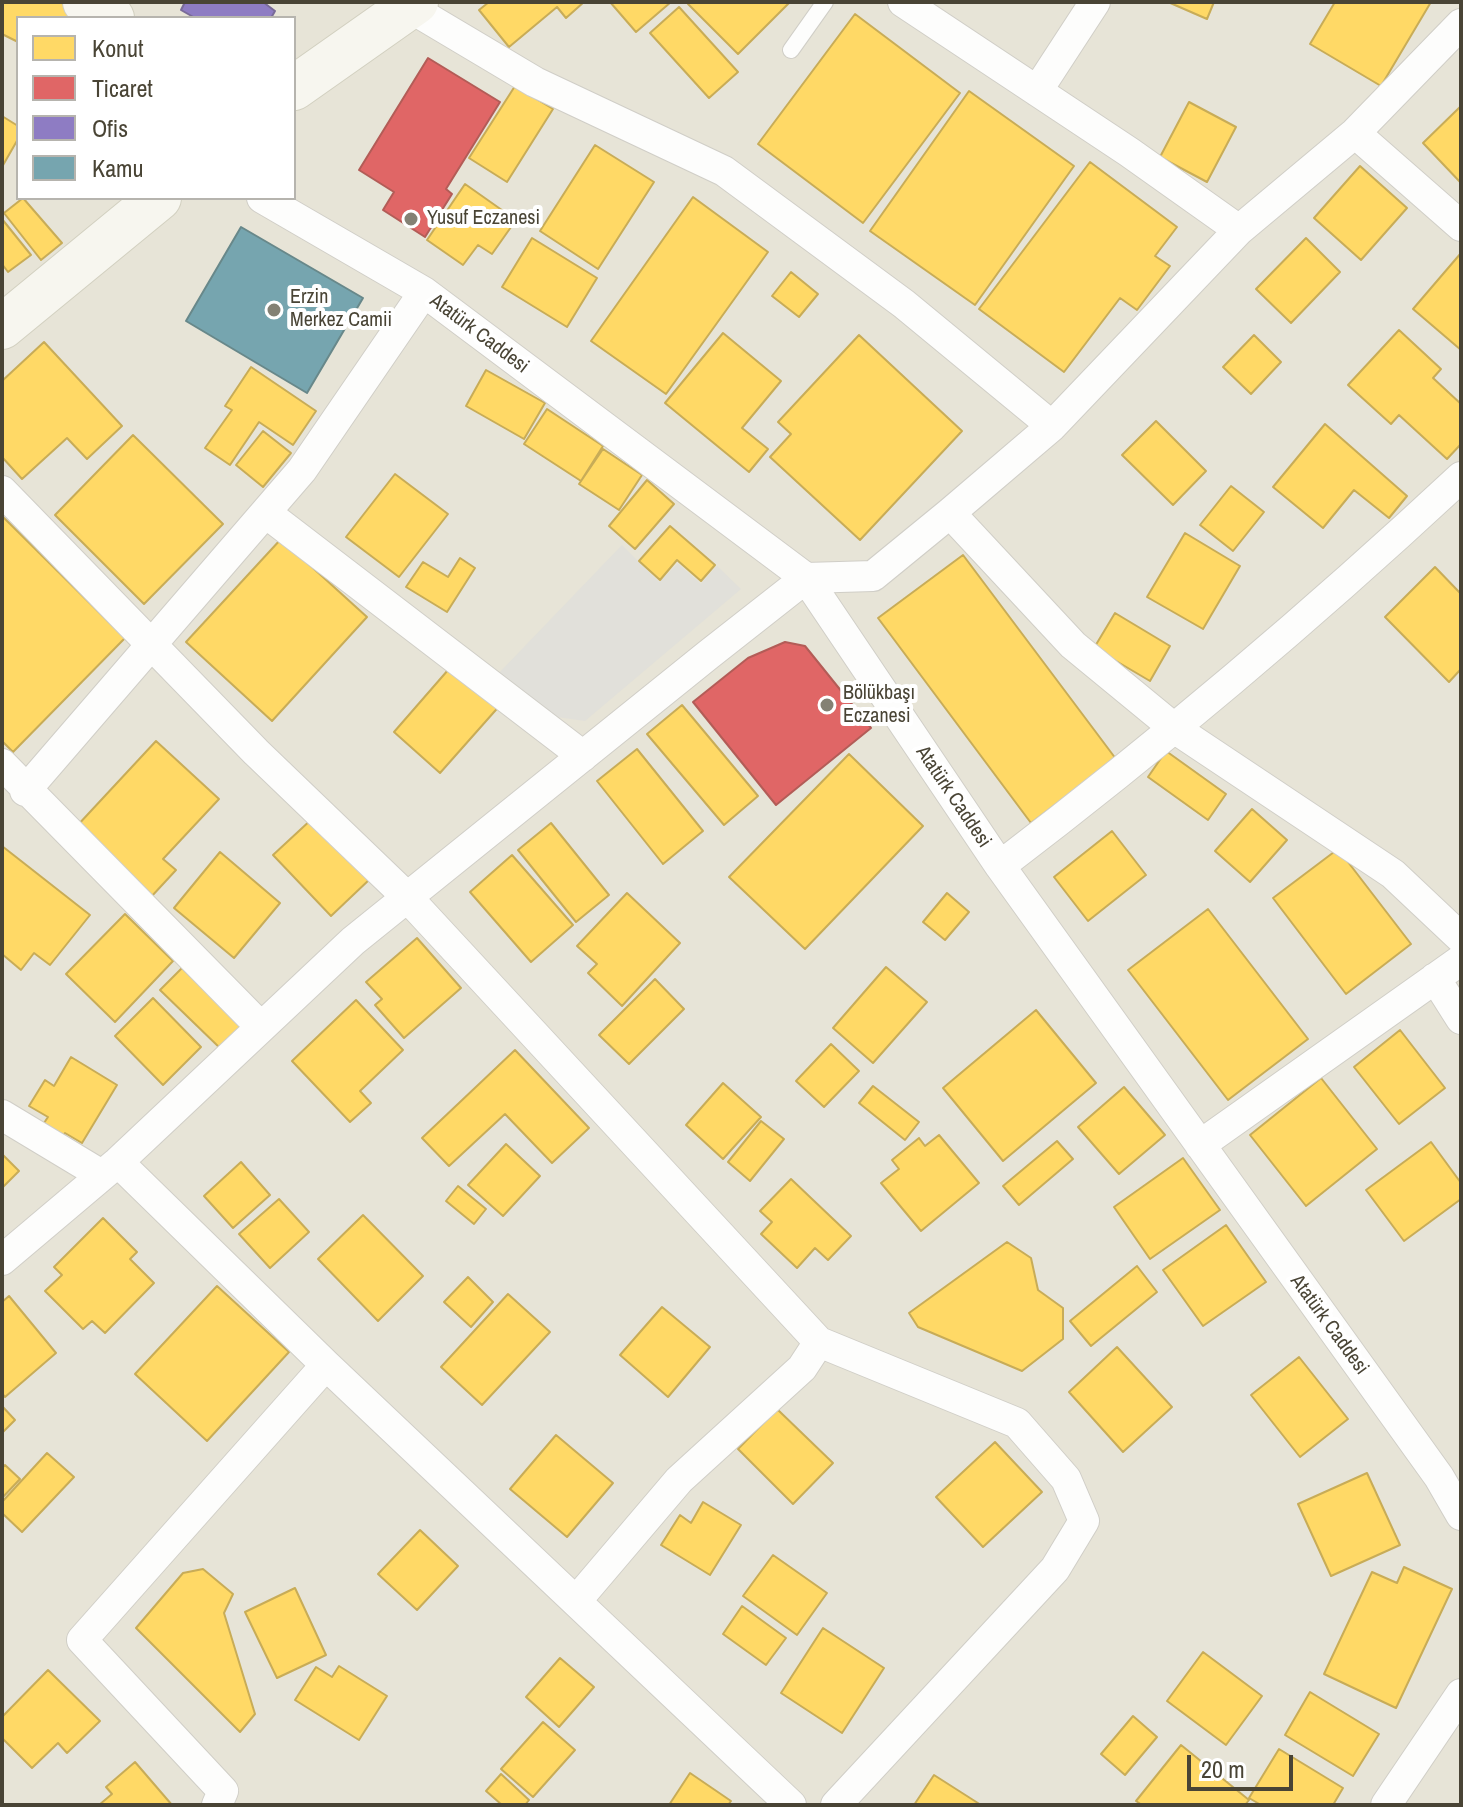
<!DOCTYPE html>
<html>
<head>
<meta charset="utf-8">
<style>
	body { margin:0 }
	#map { position:relative; width:1463px; height:1807px; overflow:hidden; background:#f2f1ea; font-family:"Archivo Narrow",sans-serif }
	canvas { display:block }
	.frame { position:absolute; inset:0; border:4px solid #494435; pointer-events:none }
	.legend { position:absolute; left:16px; top:16px; width:280px; height:184px; box-sizing:border-box; background:#fff; border:2px solid #b6b4ae; margin:0; padding:10px 14px; list-style:none; font-size:24px; color:#494435 }
	.legend li { display:flex; align-items:center; gap:16px; height:40px }
	.legend b { width:40px; border:2px solid #b6b4ae }
	.scale { position:absolute; left:1187px; top:1755px; width:106px; height:36px; box-sizing:border-box; border:4px solid #494435; border-top:0; padding-left:10px; font-size:24px; line-height:28px; white-space:nowrap; color:#494435; -webkit-text-stroke:6px #fff; paint-order:stroke }
</style>
</head>
<body>
<div id="map">
<canvas width="1463" height="1807"></canvas>
<div class="frame"></div>
<ul class="legend">
<li><b style="height:22px;background:#ffd966"></b>Konut</li>
<li><b style="height:22px;background:#e06666"></b>Ticaret</li>
<li><b style="height:22px;background:#8e7cc3"></b>Ofis</li>
<li><b style="height:22px;background:#76a5af"></b>Kamu</li>
</ul>
<div class="scale">20 m</div>
</div>
<script>
const c = document.querySelector('canvas').getContext('2d');
c.lineJoin = 'round';
function paint(path, color) { c.fillStyle = color; c.fill(path, 'evenodd'); }
function stroke(path, color, width, dash) { c.strokeStyle = color; c.lineWidth = width; c.lineCap = dash ? 'butt' : 'round'; c.setLineDash(dash || []); c.stroke(path); }
function label(font, color, halo, rows, align = 'center') {
  c.font = font + ' "Archivo Narrow",sans-serif'; c.lineWidth = 8; c.setLineDash([]); c.textBaseline = 'middle'; c.strokeStyle = halo; c.fillStyle = color; for (const [text, x, y, turn = 0] of rows) {
    c.save(); c.translate(x, y); c.rotate((+turn || 0) * Math.PI / 180); c.textAlign = isNaN(turn) ? turn : align; if (halo) c.strokeText(text, 0, 0); c.fillText(text, 0, 0); c.restore();
  }
}
const residential = new Path2D(`
	M2,2H1461V1805H2ZM18,18H294V198H18Z`);
const parking = new Path2D(`
	M622,545L659,582L678,564L701,584L717,566L741,589L585,721L536,714L499,673Z`);
const homes = new Path2D(`
	M2,2H60L92,18H18V42L2,34Z
	M489,2H584L566,18L557,7L509,47L479,10Z
	M610,2H671L636,32Z
	M691,2H790L738,54L688,4Z
	M1168,2H1214L1207,19Z
	M1335,2H1431L1381,86L1310,44Z
	M679,7L738,72L709,98L650,33Z
	M855,14L960,93L863,223L758,144Z
	M515,86L553,109L507,182L469,158Z
	M969,91L1074,166L975,305L870,231Z
	M1189,102L1236,127L1207,182L1160,157Z
	M1461,106V183L1423,143Z
	M2,116L18,126V139L2,167Z
	M595,145L654,182L598,269L540,231Z
	M1090,162L1177,227L1155,256L1170,266L1137,310L1120,298L1064,372L979,309Z
	M1360,166L1407,208L1361,260L1314,218Z
	M465,184L516,220L492,254L478,245L463,265L427,240Z
	M693,197L768,252L666,394L591,341Z
	M23,198L62,243L41,260L4,213Z
	M2,219L31,255L8,272L2,264Z
	M532,238L597,278L567,327L502,287Z
	M1306,238L1340,272L1291,323L1256,289Z
	M1461,253V350L1413,309Z
	M791,272L818,294L799,317L772,296Z
	M1399,330L1441,369L1433,378L1461,404V444L1447,459L1399,415L1391,424L1348,385Z
	M723,333L781,381L742,428L768,449L749,472L665,403Z
	M859,335L962,431L860,540L770,457L791,434L778,422Z
	M1254,335L1281,362L1251,394L1223,367Z
	M44,342L122,426L87,459L67,438L22,479L2,457V381Z
	M251,367L316,411L293,445L259,422L230,465L205,448L232,410L225,406Z
	M486,370L545,403L524,439L466,406Z
	M547,409L603,446L581,481L524,444Z
	M1156,421L1206,471L1173,505L1122,455Z
	M1325,424L1407,496L1389,518L1354,490L1323,528L1273,487Z
	M263,431L291,453L263,487L236,465Z
	M133,435L223,524L144,604L55,515Z
	M603,449L642,475L619,510L579,484Z
	M395,474L448,514L399,577L346,537Z
	M647,480L674,504L635,549L609,526Z
	M1231,486L1264,512L1233,551L1200,525Z
	M2,516L125,638L13,752L2,741Z
	M670,526L715,565L701,581L677,560L660,580L639,561Z
	M1185,533L1240,566L1203,629L1147,597Z
	M281,539L367,617L272,721L186,642Z
	M963,555L1116,759L1031,823L878,618Z
	M460,558L475,568L447,612L406,587L423,562L448,577Z
	M1435,567L1461,594V669L1449,682L1385,617Z
	M1115,613L1170,646L1150,681L1094,648Z
	M455,662L502,703L440,773L394,732Z
	M682,705L758,796L724,825L647,734Z
	M156,741L219,799L163,859L176,870L151,897L76,827Z
	M637,749L703,831L663,864L597,781Z
	M1166,751L1226,794L1208,820L1148,777Z
	M849,754L923,826L805,949L729,877Z
	M1252,809L1287,840L1250,882L1215,851Z
	M314,817L371,878L331,916L273,855Z
	M551,823L609,895L576,922L518,850Z
	M1112,831L1146,875L1088,921L1054,877Z
	M2,846L90,915L50,965L34,953L21,970L2,954Z
	M1338,849L1411,944L1346,994L1273,898Z
	M220,852L280,903L234,958L174,908Z
	M512,855L573,925L531,962L470,892Z
	M627,893L680,943L622,1006L588,973L597,964L577,946Z
	M947,893L969,912L945,940L923,922Z
	M1208,909L1308,1039L1228,1100L1128,970Z
	M125,914L173,961L115,1022L66,974Z
	M417,938L461,988L404,1038L375,1005L382,999L366,982Z
	M886,967L927,1002L873,1063L833,1028Z
	M182,968L243,1027L222,1050L160,990Z
	M655,979L684,1009L629,1064L599,1035Z
	M153,998L201,1047L163,1085L115,1036Z
	M356,1000L403,1050L360,1091L371,1103L350,1122L292,1061Z
	M1036,1010L1096,1083L1003,1161L943,1088Z
	M1400,1030L1445,1088L1399,1124L1354,1067Z
	M831,1044L859,1071L824,1107L796,1081Z
	M515,1050L589,1128L552,1163L505,1114L449,1166L422,1138Z
	M71,1057L117,1085L82,1143L65,1133L62,1138L42,1126L48,1117L29,1106L45,1080L54,1086Z
	M1321,1078L1377,1149L1306,1206L1250,1135Z
	M723,1083L761,1117L723,1159L686,1125Z
	M873,1086L919,1122L905,1140L859,1103Z
	M1124,1087L1165,1135L1119,1174L1078,1127Z
	M761,1121L784,1139L750,1181L728,1162Z
	M939,1135L979,1183L921,1231L881,1183L899,1169L892,1160L919,1138L925,1146Z
	M1057,1141L1073,1159L1019,1205L1003,1186Z
	M1431,1142L1461,1183V1199L1404,1241L1366,1190Z
	M506,1144L540,1176L503,1216L468,1185Z
	M2,1154L19,1171L2,1188Z
	M1183,1158L1220,1210L1150,1259L1114,1207Z
	M241,1162L270,1195L233,1228L204,1196Z
	M791,1179L851,1236L828,1260L815,1248L797,1268L761,1234L772,1222L760,1211Z
	M458,1186L486,1209L474,1224L446,1201Z
	M279,1199L309,1232L270,1268L239,1234Z
	M363,1215L423,1276L378,1321L318,1259Z
	M103,1218L137,1252L130,1259L154,1283L105,1333L92,1321L83,1329L45,1291L62,1275L54,1267Z
	M1226,1225L1266,1282L1203,1326L1163,1270Z
	M1007,1242L1031,1258L1038,1290L1063,1308V1339L1022,1371L918,1327L909,1313Z
	M1137,1266L1157,1292L1091,1346L1070,1321Z
	M468,1277L493,1302L471,1327L444,1302Z
	M217,1286L289,1352L207,1441L135,1374Z
	M508,1294L550,1332L482,1405L441,1367Z
	M9,1296L56,1353L5,1397L2,1393V1302Z
	M662,1307L710,1347L668,1397L620,1355Z
	M1117,1347L1172,1407L1123,1452L1069,1392Z
	M1299,1357L1348,1419L1300,1457L1251,1395Z
	M2,1406L15,1420L2,1433Z
	M777,1409L833,1463L793,1504L738,1449Z
	M556,1435L613,1483L567,1537L510,1489Z
	M995,1442L1042,1492L983,1547L936,1497Z
	M47,1453L74,1477L22,1532L2,1513V1502Z
	M5,1465L20,1479L2,1498V1468Z
	M1367,1473L1400,1545L1331,1576L1298,1504Z
	M703,1502L741,1525L710,1575L661,1545L680,1515L691,1523Z
	M420,1530L458,1566L417,1610L378,1574Z
	M773,1555L827,1593L797,1635L743,1596Z
	M1404,1567L1452,1589L1396,1708L1324,1674L1372,1572L1397,1583Z
	M203,1569L233,1594L224,1613L255,1714L240,1732L136,1628L183,1573Z
	M295,1588L326,1655L277,1678L245,1612Z
	M742,1606L786,1638L766,1665L723,1634Z
	M823,1628L884,1668L842,1733L781,1693Z
	M1203,1652L1262,1696L1226,1745L1167,1701Z
	M560,1658L594,1687L559,1727L526,1697Z
	M339,1666L387,1696L359,1740L295,1700L316,1667L332,1677Z
	M48,1670L100,1721L67,1753L58,1743L32,1768L2,1738V1717Z
	M1310,1692L1379,1734L1353,1776L1285,1735Z
	M1133,1716L1157,1737L1125,1775L1101,1754Z
	M543,1722L575,1750L533,1797L501,1769Z
	M1181,1745L1249,1800L1245,1805H1142L1136,1801Z
	M1279,1749L1343,1788L1333,1805H1261L1249,1798Z
	M135,1762L172,1805H99L112,1794L106,1787Z
	M690,1773L731,1801L728,1805H669Z
	M501,1774L529,1800L525,1805H502L486,1791Z
	M934,1775L981,1805H914Z`);
const shops = new Path2D(`
	M428,58L500,102L446,189L452,194L425,237L383,210L394,192L359,170Z
	M785,642L805,646L871,728L776,805L693,702L748,658Z`);
const offices = new Path2D(`
	M185,2H263L275,11L271,18H195L181,10Z`);
const public = new Path2D(`
	M241,227L363,298L307,393L186,321Z`);
const lane = new Path2D(`
	M791,50L825,2`);
const street = new Path2D(`
	M903,2L1129,152L1239,230
	M409,7L535,82L724,171L904,304L1052,426
	M1037,91L1095,2
	M1355,133L1461,226
	M262,198L424,292L806,578L1000,866L1439,1477L1461,1515
	M2,491L256,752L407,897L819,1342L1017,1423L1066,1479L1084,1521L1055,1569L836,1805
	M266,513L583,756
	M950,513L1073,645L1174,728L1393,874L1461,938
	M2,764L261,1027
	M25,791L302,470L424,292
	M1000,866C1160,744 1314,614 1461,477
	M1435,978L1461,1019
	M2,1115L100,1174
	M1200,1145L1461,960
	M118,1162L326,1365L791,1805
	M2,1260L118,1162L353,941L708,655L806,578L873,576L950,513L1052,426L1239,230L1355,133L1461,24
	M577,1600L679,1480L802,1368L819,1342
	M217,1805L223,1791L82,1640L326,1365
	M1386,1805L1461,1694`);
const secondary = new Path2D(`
	M85,2L112,18
	M294,88L416,2
	M2,327L159,198`);
const markers = [
	[411,219,8,"#848174"],
	[274,310,8,"#848174"],
	[827,705,8,"#848174"]
];
const poiNames = [
	["Yusuf Eczanesi",427,219],
	["Erzin",290,298],
	["Merkez Camii",290,321],
	["Bölükbaşı",843,694],
	["Eczanesi",843,717]
];
const streetNames = [
	["Atatürk Caddesi",479,334,37],
	["Atatürk Caddesi",953,797,56],
	["Atatürk Caddesi",1329,1325,54]
];
paint(residential, '#e7e4d7');
paint(parking, '#e1e0da');
paint(homes, '#ffd966');
stroke(homes, '#c8ac57', 2);
paint(shops, '#e06666');
stroke(shops, '#b35c57', 2);
paint(offices, '#8e7cc3');
stroke(offices, '#796b98', 2);
paint(public, '#76a5af');
stroke(public, '#68888a', 2);
stroke(lane, '#d0cec7', 18);
stroke(street, '#d0cec7', 32);
stroke(secondary, '#d2d0c0', 46);
stroke(lane, '#fdfdfc', 16);
stroke(street, '#fdfdfc', 30);
stroke(secondary, '#f7f6ef', 44);
for (const [x, y, r, color] of markers) { const dot = new Path2D(); dot.arc(x, y, r, 0, 2 * Math.PI); c.fillStyle = color; c.fill(dot); stroke(dot, '#fff', 3); }
label('20px', '#494435', '#fff', poiNames, 'left');
label('20px', '#494435', '#fff', streetNames);
</script>
</body>
</html>
